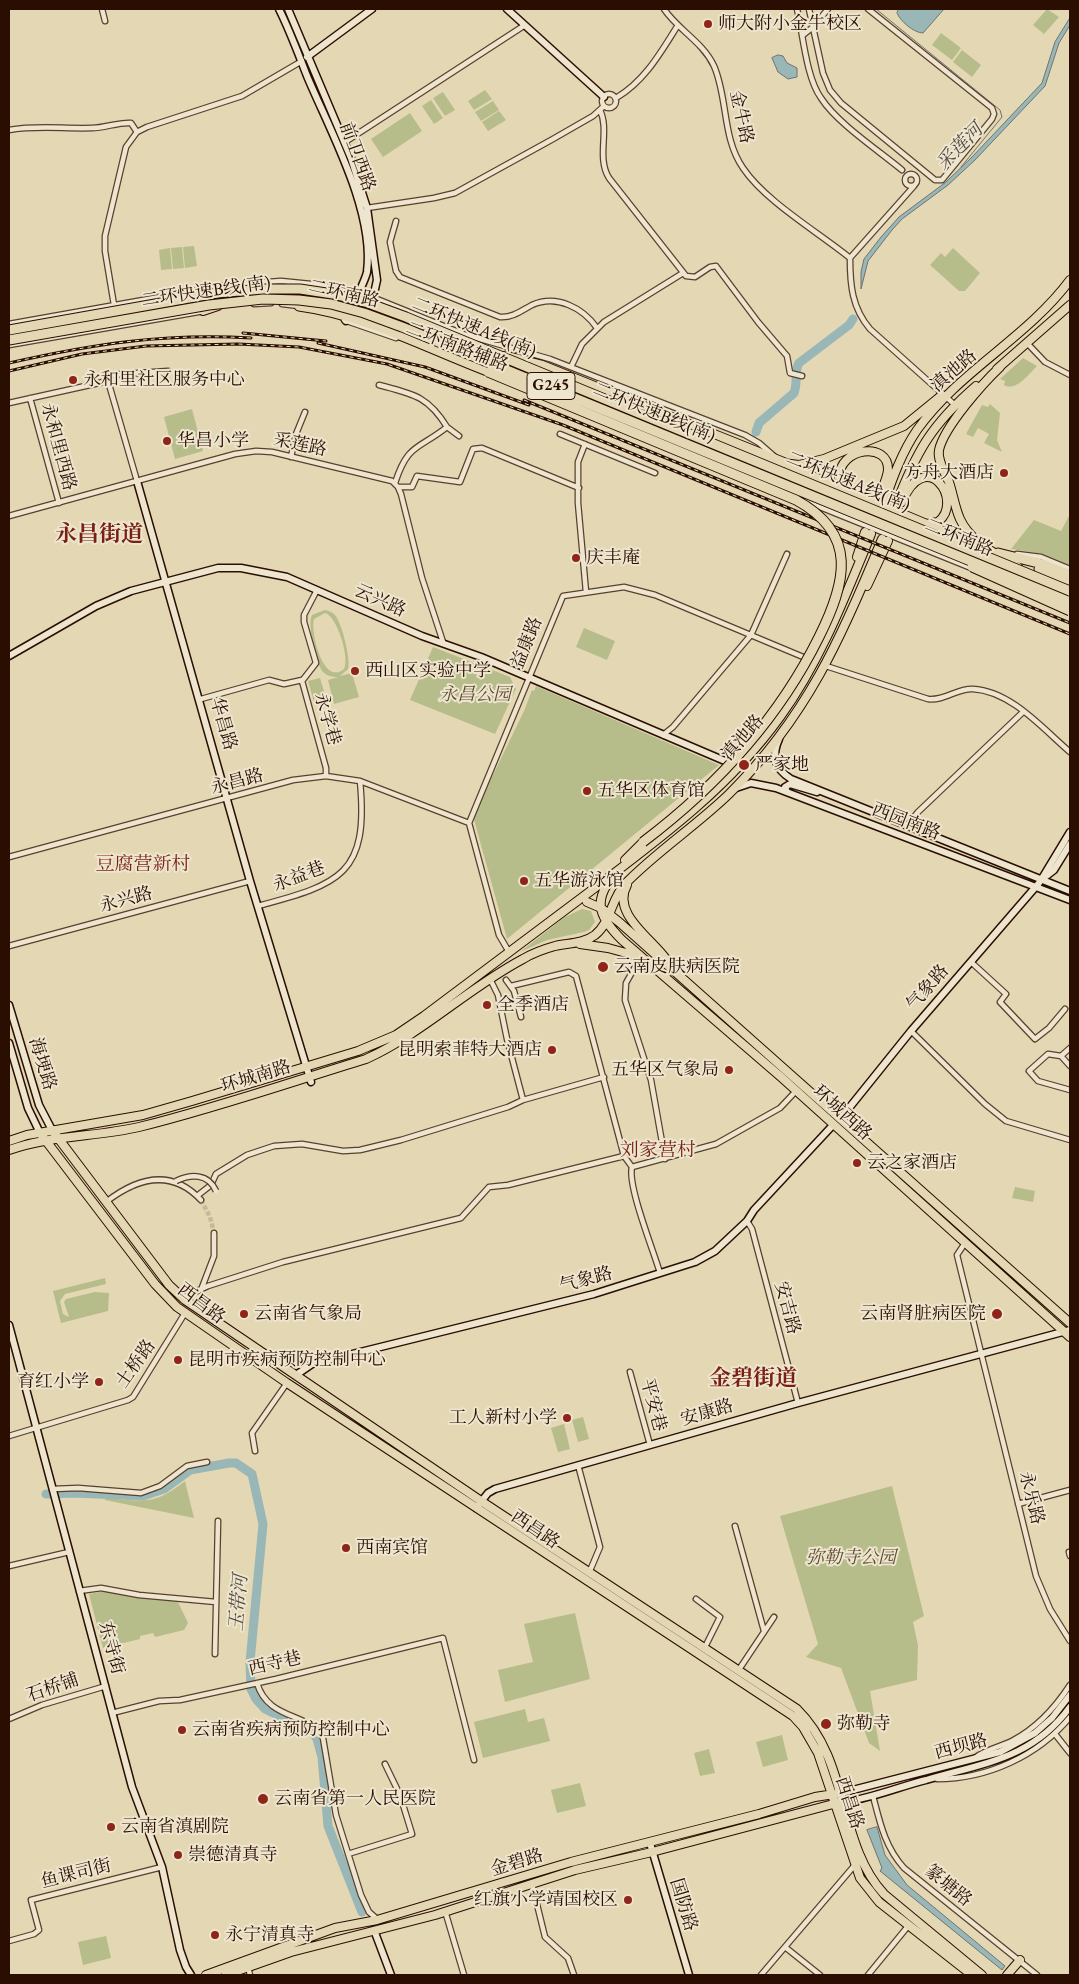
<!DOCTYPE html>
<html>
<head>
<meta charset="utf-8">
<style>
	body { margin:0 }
	#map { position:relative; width:1079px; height:1984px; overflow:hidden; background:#e4d7b3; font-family:"EB Garamond",serif }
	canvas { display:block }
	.frame { position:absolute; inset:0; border:10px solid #2b0e02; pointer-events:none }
</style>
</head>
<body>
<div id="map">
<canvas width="1079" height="1984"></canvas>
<div class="frame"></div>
</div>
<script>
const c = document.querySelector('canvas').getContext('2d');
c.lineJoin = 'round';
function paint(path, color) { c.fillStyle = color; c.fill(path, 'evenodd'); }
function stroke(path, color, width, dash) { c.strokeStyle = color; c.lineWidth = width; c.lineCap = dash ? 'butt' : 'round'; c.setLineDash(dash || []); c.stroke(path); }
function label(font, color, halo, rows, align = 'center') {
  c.font = font + ' "EB Garamond","Noto Serif SC",serif'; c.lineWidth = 4; c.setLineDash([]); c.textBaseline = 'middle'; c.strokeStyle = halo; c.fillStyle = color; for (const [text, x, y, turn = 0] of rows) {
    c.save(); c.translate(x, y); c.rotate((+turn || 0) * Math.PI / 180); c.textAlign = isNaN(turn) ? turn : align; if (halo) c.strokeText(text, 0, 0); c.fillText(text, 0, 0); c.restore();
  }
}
const green = new Path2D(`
	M1047,9L1059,17L1044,34L1033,25Z
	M941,33L961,48L952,60L932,45Z
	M962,50L981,65L972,77L953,62Z
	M485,90L492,99L474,110L468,101Z
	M443,92L455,110L445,116L433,98Z
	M431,100L443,118L434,124L422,106Z
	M493,101L499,110L481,121L475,112Z
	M499,111L506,120L488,131L482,122Z
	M410,113L422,131L383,157L371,139Z
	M194,246L197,266L185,268L183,247Z
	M182,247L184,268L173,269L171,248Z
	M170,248L172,269L161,270L159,250Z
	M953,248L980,273L965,291H959L930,265L941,253L945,257Z
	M1023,358L1037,366C1029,374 1016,392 1004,385L1005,381L1000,379Z
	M990,404L1000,413L997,440L1002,452L984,443L989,434L978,428L973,437L966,434L982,405L988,407Z
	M192,409L203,451L175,459L164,417Z
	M1070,514V565L1043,554L1011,549L1034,520L1061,531Z
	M325,610C329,611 332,612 335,615C342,623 351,660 348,669L340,676L352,673L359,697L334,704L328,680L338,677C332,677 327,676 323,672C316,664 307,624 312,615ZM325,613C337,616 350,658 344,669C323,687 310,631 314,619Z
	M584,628L615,641L607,660L576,647Z
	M433,647L510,677L516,689L495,734L410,700Z
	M320,678L326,698L314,702L308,681Z
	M536,686L719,765L507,939L473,816L524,711L532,690L534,691Z
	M582,909L591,911L595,922L589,930L584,932L547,940L520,952L565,917Z
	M1015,1187L1035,1191L1033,1202L1012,1198Z
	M105,1278L106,1284L65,1294L60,1301L63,1314L69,1317L64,1302L66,1299L95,1292L109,1293L108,1311L61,1323L53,1291Z
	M583,1417L589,1439L578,1442L572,1420Z
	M564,1424L570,1449L558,1452L551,1428Z
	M185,1481L194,1518L105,1500V1498C143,1501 154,1506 185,1481Z
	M892,1486L924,1616L913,1622L918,1645L917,1680L870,1691L880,1751L869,1743L841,1668L806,1657L818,1644L780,1516Z
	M105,1591L178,1602L188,1623L184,1630L155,1637L153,1633L140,1636V1639L103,1648L89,1594Z
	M575,1613L590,1679L505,1702L498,1670L533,1662L524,1624Z
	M525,1709L528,1722L544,1718L550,1741L483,1758L474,1722Z
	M782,1735L788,1760L763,1767L756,1742Z
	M709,1749L715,1773L700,1776L694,1753Z
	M580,1783L586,1806L557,1813L551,1790Z
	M106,1936L111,1958L83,1965L78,1942Z`);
const water = new Path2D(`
	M899,9H944L923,33C914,33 900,21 897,13Z
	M1070,18V25L1059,43L1045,86L975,160L948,185L902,219L892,230L868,261L861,289V272L864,259L881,237L899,217L946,182L972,157L1042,83L1055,42Z
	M778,55L783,56L787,63L797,68V77L788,79L778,72L772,58Z
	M877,1827L885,1855L907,1885L1005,1966L1002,1970L880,1871L882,1868L867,1830Z`);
const stream = new Path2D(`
	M876,9L1000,110L1002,117L961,167`);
const river = new Path2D(`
	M756,432L759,423L794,393C798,383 794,372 799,363L849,325L853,319
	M46,1494L74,1493L143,1496L164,1489L190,1470L229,1463H236L252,1474L263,1524L250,1662L251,1689L256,1699L265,1709L312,1732L317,1739L322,1757L328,1826L362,1912`);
const streetTunnel = new Path2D(`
	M201,1200L210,1217L214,1233`);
const street = new Path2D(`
	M102,9L105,21
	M664,9C678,30 703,42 714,66C728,98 722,138 743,168C765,201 818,232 850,258
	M797,9C803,34 806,77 821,98C837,123 878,150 902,170
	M809,9L823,73L830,90L841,103L935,180H942L992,119L994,114L992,108L868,9
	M803,35L813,27L828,9
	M602 101a7 7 0 1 1 14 0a7 7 0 1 1-14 0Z
	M616,98C645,81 661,52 678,25
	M600,110C610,131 596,157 609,178L686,276L695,277L710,267L716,266L758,322L787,356L790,373L802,376
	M9,130C37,125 64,129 92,128C105,128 118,122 131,123L137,132
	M345,142L525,25
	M905 180a6 6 0 1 1 12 0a6 6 0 1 1-12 0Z
	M914,186L850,258C850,285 852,308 870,329L955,405
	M367,208L434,198L455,193L553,139L593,116L604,106
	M396,221L390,242L396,271L400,277L500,317C512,318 521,311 532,305C557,294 583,308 597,328
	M254,304L271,303
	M282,304L299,306
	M114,305L105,251V236L126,147L137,132L147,127L242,96L302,61
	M344,320L396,338
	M9,324L227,285L281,281L321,285L377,299L466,335L550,359L745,435L759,443L775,457
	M1027,343L1045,362L1070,375
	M9,345L204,311
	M571,367L582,344L604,322L683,273
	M379,385C413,394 428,396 447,427C418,450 408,443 395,483
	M30,398L59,503
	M9,403L108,381
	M447,427L459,436
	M560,434L655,473
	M585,444L578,462V503L586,592
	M291,457L296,434L305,412
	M137,481L108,381L109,375L168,371
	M398,487H412L417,476L460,482L473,449L482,448L579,488
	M800,499L971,568
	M9,516L235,454L256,451L272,452L392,481L398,487L401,494L422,578L443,642
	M1017,554L1041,557L1070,569
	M317,590L304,615V622L316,663L302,681L326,768V776
	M826,666L928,699C945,701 957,688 973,689C1011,691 1043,729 1070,752
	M201,699L269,680L284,684L302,680
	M663,735L673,727L751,635L787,554
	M907,826L918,812L1023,712
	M9,857L293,780L326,776L360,781L469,823
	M258,906C340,884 369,875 360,781
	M9,946L250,881
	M509,952L499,935L469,823L563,596L624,587L655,595L808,659
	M640,958L626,983L625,1000L651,1080L665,1159
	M971,962L1006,994L1000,1002L1035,1039L1049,1028L1065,1009
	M490,979L498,995L507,1039L523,1100
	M506,980L514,991L521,1017
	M511,986L569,972L576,976L624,1156L632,1167
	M911,1031L985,1104L1006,1121L1070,1140
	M1061,1056L1070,1048
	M1070,1066L1061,1056L1048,1054L1029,1071L1038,1081L1070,1090
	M632,1167L716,1144L780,1108L796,1091
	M632,1167C627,1185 654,1252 660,1273
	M197,1196L211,1185L216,1174L247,1155L274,1146L302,1144L343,1151L360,1150L401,1140L508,1107L523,1100L604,1077
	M106,1202C137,1178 171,1168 201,1200
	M747,1221L752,1229L798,1403
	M965,1243L957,1255L1036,1576L1050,1609L1070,1641
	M201,1290L214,1256V1233
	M182,1298L208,1286L283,1262L461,1218L489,1187L508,1185L624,1156
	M630,1372L650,1445
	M9,1436L128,1400L133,1397L185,1313
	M255,1451L252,1433L287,1383
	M578,1465L600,1547L589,1573
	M53,1489L78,1488L141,1493L160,1486L187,1466L207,1462
	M1018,1504L1070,1490
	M735,1526L764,1631
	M1069,1552L1070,1556
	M9,1566L69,1552
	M79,1591L101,1588L139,1595L216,1602
	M696,1599L720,1617L704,1649
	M215,1654L218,1521
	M738,1671L774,1617
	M257,1683C268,1721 310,1712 323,1738L336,1815L361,1895L369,1912L377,1919
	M112,1713L159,1701L180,1700L276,1679L443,1638L474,1760
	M9,1719L42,1705L106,1686
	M1055,1734L1070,1753
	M976,1757C987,1749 1000,1747 1012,1741C1037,1728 1055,1708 1070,1685
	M937,1779C987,1779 1038,1756 1070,1717
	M873,1796C880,1823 885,1847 904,1868L1037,1975
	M348,1854L412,1834L400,1795L385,1764
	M532,1884L545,1937L568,1958L574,1975
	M445,1911L464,1975
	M9,1941L34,1934L39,1930L31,1900L162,1867
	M785,1947L820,1975
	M248,1967L250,1975
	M761,1975L854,1866
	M868,1975L909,1925`);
const secondary = new Path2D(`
	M279,9C290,31 298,53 307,76C330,131 375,211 367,272C365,282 351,308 346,321
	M288,9L351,158L367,208L377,280L373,298L363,315
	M507,9L604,97
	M307,57L372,9
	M137,481L250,881L311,1082
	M9,656L96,606L131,591L218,568H241L287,577L422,636L481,657L725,761L733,766
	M779,739C771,756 775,769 791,779L1070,891
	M736,788L751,783L776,788L1070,900
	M787,792L785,787L790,784L817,792
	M1070,832L1041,880L1054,870L1070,844
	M9,1005L39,1105L52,1130
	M9,1043L28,1108L40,1133
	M841,1118L911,1031L1039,883
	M9,1325L132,1787L162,1867L180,1950L186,1967L191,1975
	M296,1375L312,1364L594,1294L695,1262L715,1251L747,1221L754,1210L833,1125
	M476,1508L488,1493L495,1489L798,1403L1070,1330
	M841,1793L1000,1752L1035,1733L1052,1718L1070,1695
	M844,1802C873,1798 898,1787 926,1780C983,1763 1032,1759 1070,1707
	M650,1843L689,1975
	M374,1930L391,1975`);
const primary = new Path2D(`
	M203,311L218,306
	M1000,367C983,383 944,427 939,450C937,460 945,473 949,482C953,494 955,508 960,519C971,543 997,554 1018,567
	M997,369L1070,305
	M758,460L799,465L824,459L904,426L942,395
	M789,466L979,546
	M845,490L839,478C839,447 889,441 888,470C887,480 881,490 878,500
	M902,502C926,445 965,501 938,522L927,524
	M884,503C893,477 902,452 917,430C959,371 1027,338 1070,280
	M895,507C916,452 931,425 976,386
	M857,557L865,532
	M867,586L888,541
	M625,860L643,842
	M612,878C591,903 602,920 622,940L781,1077L1070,1337
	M627,885C611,913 651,938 666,959
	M587,902L601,908L619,922L1070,1323
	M580,944L608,948L637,956
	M52,1130L169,1285L185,1300L481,1501L797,1709C850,1761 837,1843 884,1894L982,1975
	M40,1133L155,1284L177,1307L287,1383L793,1716L803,1727L818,1753L860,1878L879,1902L972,1975
	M9,1141L27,1135L143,1115L192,1101L358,1051L396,1035L424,1016C483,972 541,928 600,884C666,834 731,785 780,717C820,662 845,597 871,534
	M9,1150C51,1135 96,1137 139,1127C216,1108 291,1082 366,1059C423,1033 468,988 523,959C533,953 544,949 555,946C568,943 583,944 595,935C611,922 611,899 625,884C657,851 696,826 729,794C806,718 842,637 882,539
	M206,1975L335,1928L377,1920L571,1862L759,1814L815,1797L834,1794
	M226,1975L291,1952L435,1915L575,1870L652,1852L837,1803
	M1007,1975L1020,1960`);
const highway = new Path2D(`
	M299,306C367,315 430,350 495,374
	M506,356L541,365L785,463
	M998,553L1042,564L1070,575
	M1039,569L1070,581`);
const rail = new Path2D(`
	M243,333L326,341
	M318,343L425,367L529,405
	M9,363C93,344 164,333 251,338
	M9,371L82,354L146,346L238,344L299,347L387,364L563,425L1070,634
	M524,400L1070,623`);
const streetBridge = new Path2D(`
	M176,1181C191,1174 208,1173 216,1191`);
const highwayBridge = new Path2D(`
	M9,330L217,293L263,289H300L333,294L368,303L406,317L1070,591
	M9,340L209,305L263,299L299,300L331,304L364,313L402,327L1070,602
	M488,372L796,500C859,534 846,583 819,637C778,720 717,786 643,842
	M972,567L1070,611`);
const markers = [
	[708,24,5,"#8f2418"],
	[73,380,5,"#8f2418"],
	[167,441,5,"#8f2418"],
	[1004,473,5,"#8f2418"],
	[576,558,5,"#8f2418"],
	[355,671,5,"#8f2418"],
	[744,765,6,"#8f2418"],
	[587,791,5,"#8f2418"],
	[524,881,5,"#8f2418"],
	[603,967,6,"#8f2418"],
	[487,1005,5,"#8f2418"],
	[552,1050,5,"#8f2418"],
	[729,1070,5,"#8f2418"],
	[857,1163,5,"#8f2418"],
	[244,1314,5,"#8f2418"],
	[997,1314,6,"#8f2418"],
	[178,1360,5,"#8f2418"],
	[99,1382,5,"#8f2418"],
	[567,1418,5,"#8f2418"],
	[346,1548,5,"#8f2418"],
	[826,1724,6,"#8f2418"],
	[182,1730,5,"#8f2418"],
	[263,1799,6,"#8f2418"],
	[111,1827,5,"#8f2418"],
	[178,1855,5,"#8f2418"],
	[628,1900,5,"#8f2418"],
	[215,1935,5,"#8f2418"]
];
const shields = [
	[551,386,48]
];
const shieldNames = [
	["G245",551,386]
];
const poiNames = [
	["师大附小金牛校区",718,24],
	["永和里社区服务中心",83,380],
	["华昌小学",177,441],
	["方舟大酒店",994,473,"right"],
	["庆丰庵",586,558],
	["西山区实验中学",365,671],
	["严家地",755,765],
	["五华区体育馆",597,791],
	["五华游泳馆",534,881],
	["云南皮肤病医院",614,967],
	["全季酒店",497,1005],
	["昆明索菲特大酒店",542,1050,"right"],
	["五华区气象局",719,1070,"right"],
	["云之家酒店",867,1163],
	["云南省气象局",254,1314],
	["云南肾脏病医院",986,1314,"right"],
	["昆明市疾病预防控制中心",188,1360],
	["育红小学",89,1382,"right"],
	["工人新村小学",557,1418,"right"],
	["西南宾馆",356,1548],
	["弥勒寺",837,1724],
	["云南省疾病预防控制中心",192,1730],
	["云南省第一人民医院",274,1799],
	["云南省滇剧院",121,1827],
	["崇德清真寺",188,1855],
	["红旗小学靖国校区",618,1900,"right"],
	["永宁清真寺",225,1935]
];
const streetNames = [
	["金牛路",741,117,78],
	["前卫西路",357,157,70],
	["二环快速B线(南)",206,292,-8],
	["二环南路",344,294,13],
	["二环快速A线(南)",474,328,22],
	["二环南路辅路",457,347,21],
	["滇池路",954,371,-41],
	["二环快速B线(南)",654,413,22],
	["采莲路",300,445,12],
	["永和里西路",58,447,75],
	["二环快速A线(南)",848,482,22],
	["二环南路",959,538,22],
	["云兴路",380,601,24],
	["益康路",527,643,-68],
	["永学巷",327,719,74],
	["华昌路",223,724,74],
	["滇池路",743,738,-49],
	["永昌路",237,782,-15],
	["西园南路",906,822,21],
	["永益巷",299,877,-21],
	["永兴路",126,900,-15],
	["气象路",928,988,-49],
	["海埂路",42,1064,73],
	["环城南路",256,1077,-17],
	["环城西路",842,1113,42],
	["气象路",586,1280,-15],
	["西昌路",201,1304,37],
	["安吉路",787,1308,75],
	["土桥路",136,1364,-55],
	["平安巷",653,1405,75],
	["安康路",707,1413,-16],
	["永乐路",1031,1498,76],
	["西昌路",535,1530,34],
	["东寺街",111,1648,75],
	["西寺巷",275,1664,-13],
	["石桥铺",53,1688,-19],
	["西坝路",961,1747,-15],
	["西昌路",849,1803,72],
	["金碧路",517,1863,-17],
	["鱼课司街",76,1874,-14],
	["篆塘路",948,1886,39],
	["国防路",683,1905,73]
];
const parkNames = [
	["永昌公园",475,695],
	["弥勒寺公园",851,1558]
];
const waterNames = [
	["采莲河",960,147,-45],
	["玉带河",239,1603,-85]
];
const neighbourhoodNames = [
	["豆腐营新村",143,865],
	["刘家营村",658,1151]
];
const districtNames = [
	["永昌街道",99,535],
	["金碧街道",753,1379]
];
paint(green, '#b7bd8a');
paint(water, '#9ab7b8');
stroke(water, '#6e736f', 1);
stroke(stream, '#6e736f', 1);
stroke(river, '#9ab7b8', 9);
stroke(streetTunnel, '#c8b998', 4.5, [4.5, 2]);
stroke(street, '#59402e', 7);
stroke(secondary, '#2b0e02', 9);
stroke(primary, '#2b0e02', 10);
stroke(highway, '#2b0e02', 11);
stroke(street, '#ede5ce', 4.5);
stroke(secondary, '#ede5ce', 6);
stroke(primary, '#e4d7b3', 8);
stroke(highway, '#e4d7b3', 9);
stroke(rail, '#2b0e02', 3);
stroke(rail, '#ede5ce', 1, [4]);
stroke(streetBridge, '#59402e', 7, []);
stroke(highwayBridge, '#2b0e02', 11, []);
stroke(streetBridge, '#ede5ce', 4.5);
stroke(highwayBridge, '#e4d7b3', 9);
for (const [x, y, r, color] of markers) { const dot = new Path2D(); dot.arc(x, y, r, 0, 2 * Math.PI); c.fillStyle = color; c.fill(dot); stroke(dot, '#ede5ce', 2); }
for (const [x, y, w] of shields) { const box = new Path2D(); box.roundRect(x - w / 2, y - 13.5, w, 27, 4); c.fillStyle = '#ede5ce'; c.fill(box); stroke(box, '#2b0e02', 1); }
label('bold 16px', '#2b0e02', null, shieldNames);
label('18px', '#2b0e02', '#ede5ce', poiNames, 'left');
label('18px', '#2b0e02', '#ede5ce', streetNames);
label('italic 18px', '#5c4b32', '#ede5ce', parkNames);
label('italic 19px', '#524942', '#ede5ce', waterNames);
label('19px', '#7a1f14', '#ede5ce', neighbourhoodNames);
label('bold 22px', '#7a1f14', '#ede5ce', districtNames);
</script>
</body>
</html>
